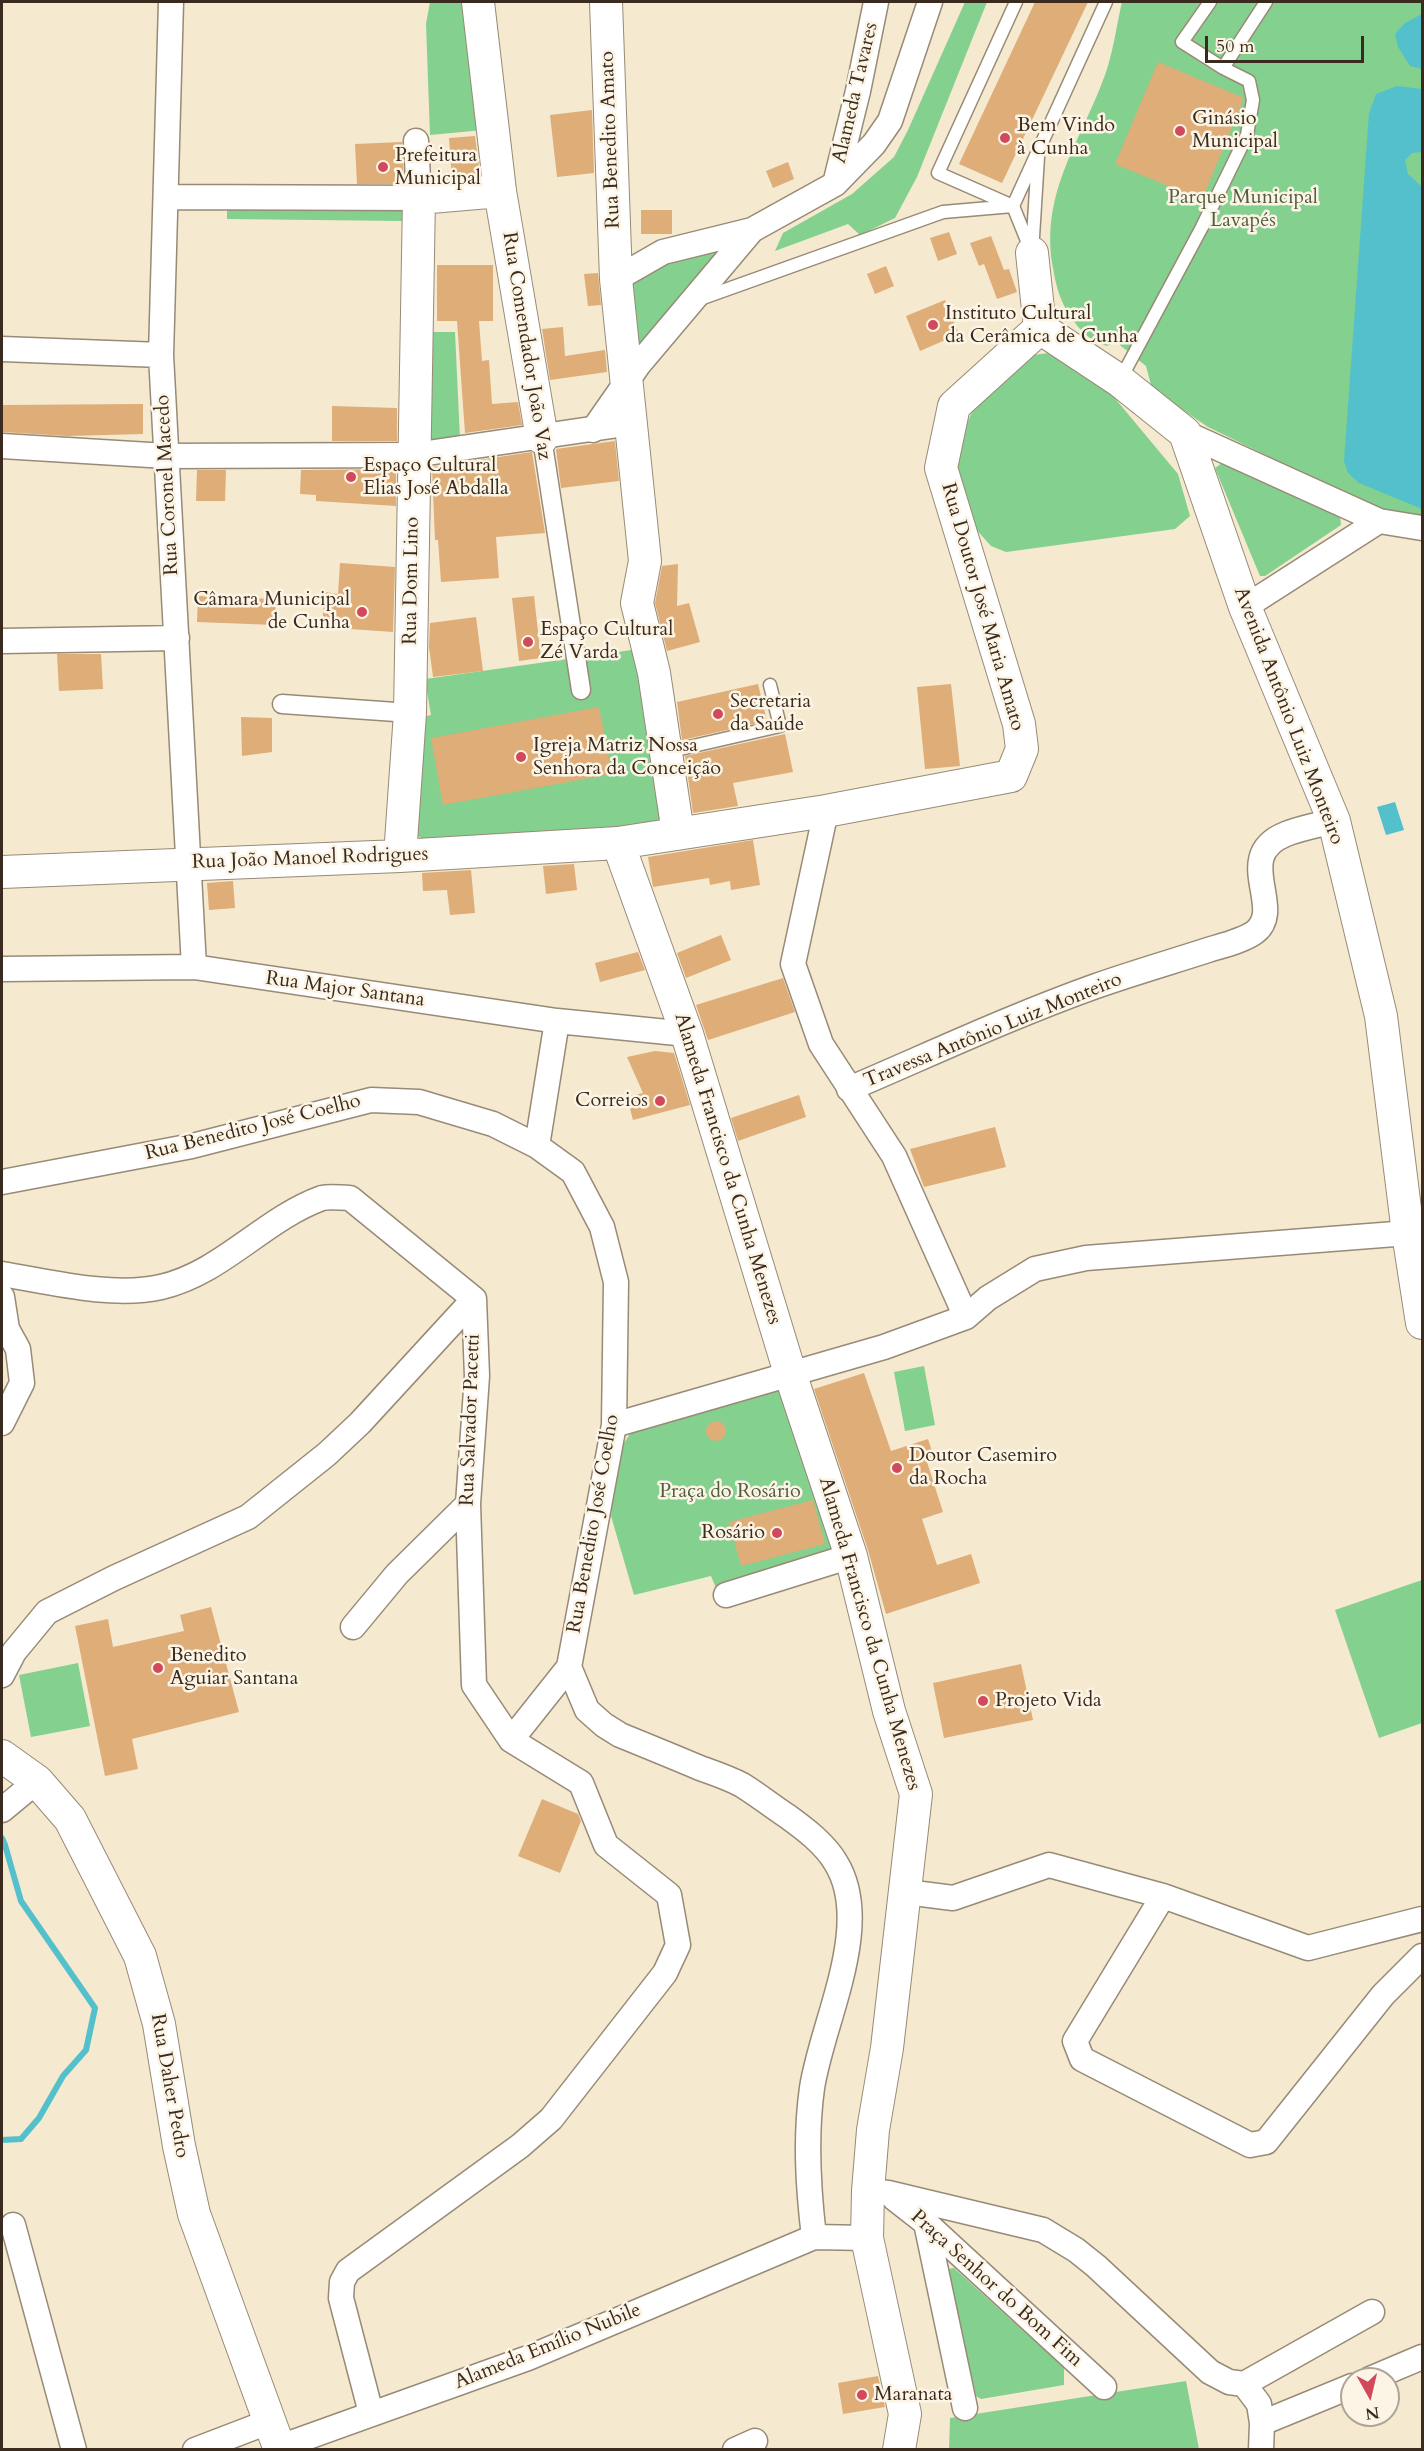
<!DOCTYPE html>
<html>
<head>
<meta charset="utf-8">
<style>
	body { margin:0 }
	#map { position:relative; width:1424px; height:2451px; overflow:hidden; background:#f5e9cf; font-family:Cardo,serif }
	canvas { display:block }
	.frame { position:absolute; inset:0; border:3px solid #3b2a1e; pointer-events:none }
	.north { position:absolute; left:1340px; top:2367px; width:60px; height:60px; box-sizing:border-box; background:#fcf5e5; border:2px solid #afa495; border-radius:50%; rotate:172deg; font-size:16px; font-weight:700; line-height:24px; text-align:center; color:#3b2a1e }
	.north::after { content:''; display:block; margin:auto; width:21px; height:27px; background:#d1495b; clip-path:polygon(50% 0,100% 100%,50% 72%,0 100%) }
	.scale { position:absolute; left:1205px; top:36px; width:159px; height:27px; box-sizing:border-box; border:3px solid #3b2a1e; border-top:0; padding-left:8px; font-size:18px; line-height:21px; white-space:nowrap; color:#3b2a1e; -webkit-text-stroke:4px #fcf5e5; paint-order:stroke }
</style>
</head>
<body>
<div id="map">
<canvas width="1424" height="2451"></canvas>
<div class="frame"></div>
<div class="north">N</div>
<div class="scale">50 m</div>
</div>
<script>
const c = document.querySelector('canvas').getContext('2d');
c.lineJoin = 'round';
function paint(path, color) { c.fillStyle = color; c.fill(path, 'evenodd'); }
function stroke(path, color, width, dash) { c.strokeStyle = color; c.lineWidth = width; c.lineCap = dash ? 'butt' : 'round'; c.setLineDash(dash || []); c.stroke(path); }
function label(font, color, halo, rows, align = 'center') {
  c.font = font + ' Cardo,serif'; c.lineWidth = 5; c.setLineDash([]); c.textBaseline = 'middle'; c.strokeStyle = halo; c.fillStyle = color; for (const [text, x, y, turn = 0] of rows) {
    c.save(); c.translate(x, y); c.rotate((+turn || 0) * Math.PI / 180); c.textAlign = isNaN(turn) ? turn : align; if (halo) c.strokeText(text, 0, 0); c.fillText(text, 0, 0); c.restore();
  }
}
const green = new Path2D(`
	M430,2H471L483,130L430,135L426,24Z
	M965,2H987L917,177L895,218L860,235L848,224L775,251L783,233L852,194L894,157L908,130Z
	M1122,2H1422V519L1395,518L1208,427L1152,389L1146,366L1116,342L1107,346C1087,340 1078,328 1067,311C1059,297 1056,285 1053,268C1039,190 1084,138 1107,69C1114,47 1117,23 1122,2Z
	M227,203L403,205V221L227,219Z
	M717,249L720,253L639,348L631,283L636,276L697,251Z
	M424,332H455L460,439L426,444Z
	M1049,353L1070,363L1113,396L1178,474L1190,516L1175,529L1006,552L991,546L975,528L954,473L957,448L971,414L990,388L1033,355Z
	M1222,463L1340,516L1341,525L1265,576H1260L1215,468Z
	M639,649L662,808L660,819L654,826L425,841L415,834L420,733L425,730L423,717L431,715L425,679Z
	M924,1366L935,1425L905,1431L894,1372Z
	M779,1390L786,1392L837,1550L716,1588L711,1576L634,1595L611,1516L618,1453L631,1432Z
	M1422,1580V1723L1379,1738L1335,1610Z
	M78,1663L90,1726L31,1737L19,1675Z
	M954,2268L1064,2368V2385L981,2399L976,2396L948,2269Z
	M1186,2381L1199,2449L949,2450L950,2418Z`);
const water = new Path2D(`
	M1422,14V13V69L1410,66L1398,47L1395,34L1405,23Z
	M1397,86L1422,89V152L1412,153L1405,160L1408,174L1422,187V509L1359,483L1348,473L1344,461L1369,113L1376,94Z
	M1395,802L1404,830L1386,835L1377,807Z`);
const stream = new Path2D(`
	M2,1838L5,1845L21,1901L95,2008L86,2050L63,2076L39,2118L21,2139L2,2140`);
const building = new Path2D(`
	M1035,2H1088L1002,183L959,164Z
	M1158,62L1244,98L1202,200L1115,164Z
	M592,110L594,173L557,177L550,115Z
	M475,136L480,175L452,177L449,138Z
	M402,142L404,184H357L355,144Z
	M788,162L794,179L773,188L766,171Z
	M641,210H672V234H641Z
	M949,232L957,254L938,261L930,238Z
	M991,236L1004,270L1009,269L1017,292L997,299L984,264L979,266L970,243Z
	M437,265H493V321H479L482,361L489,360L492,404L518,402L522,425L465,433L457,321H437Z
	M886,266L894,286L875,294L867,274Z
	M598,273L601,305L588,306L584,274Z
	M945,300L959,334L920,351L906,316Z
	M563,327L565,356L605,350L607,372L550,380L542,329Z
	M143,404V434L67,436L2,432V405Z
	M332,406L397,408V441H332Z
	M615,441L619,481L561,488L556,449Z
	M532,452L545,533L496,537L499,578L441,582L438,540H435L432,467Z
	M396,469V506L316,501V495L300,494L301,470Z
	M197,470H226L225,501H196Z
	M340,563L395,567L393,632L322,627L325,592L338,594Z
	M678,564L677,606L689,603L700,642L667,651L655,603L662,566Z
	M198,596L276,599L275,625L197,622Z
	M534,596L541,658L519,661L512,598Z
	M476,617L483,671L433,677L429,647L430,623Z
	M57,654H101L103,689L59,691Z
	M758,684L767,721L682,740L677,702Z
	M951,684L960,766L925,769L917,687Z
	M599,707L612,774L443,805L431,738Z
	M241,717L272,718V752L242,756Z
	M785,734L793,772L733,783L738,806L693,813L685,756Z
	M753,840L760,885L731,890L730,881L710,885L709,878L653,887L648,857Z
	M574,864L577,890L546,894L543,866Z
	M471,870L475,913L450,915L447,890L423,891L422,873Z
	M233,881L235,908L209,910L207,883Z
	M721,935L731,960L686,978L677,953Z
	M638,952L645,970L600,982L595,963Z
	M783,978L795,1012L708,1040L696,1005Z
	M655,1051L674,1053L690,1105L633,1120L627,1097L643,1093L627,1057Z
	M799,1095L806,1117L738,1141L731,1118Z
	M995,1127L1006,1167L924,1187L910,1149Z
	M864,1373L891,1451L928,1439L935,1460L927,1462L943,1512L922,1519L937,1565L971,1554L980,1583L886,1614L868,1550L814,1389Z
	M706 1431a10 10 0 1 1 20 0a10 10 0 1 1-20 0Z
	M813,1500L825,1544L741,1566L729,1522Z
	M211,1607L239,1712L132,1739L138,1769L105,1776L75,1626L108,1619L113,1647L184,1631L180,1615Z
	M1021,1664L1033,1720L944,1738L933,1683Z
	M542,1799L578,1814L581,1821L560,1873L518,1856Z
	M878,2376L885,2407L843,2414L838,2383Z`);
const service = new Path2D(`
	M1016,2L938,173L1013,206L1106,2
	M1210,2L1182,42L1223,68L1266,2
	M700,299L943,212L1013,206L1032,253L1038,157
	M1120,380L1202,227L1247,135L1253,100L1249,81L1223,68
	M667,752L780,726L770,685`);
const pedestrian = new Path2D(`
	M542,438L581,690
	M282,704L410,713`);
const minor = new Path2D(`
	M171,2L161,355L194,967
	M835,184L858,91L876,2
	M166,197L419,198L416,141
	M616,279L663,252L752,230L835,184L874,144L890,121L930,2
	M2,349L161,355
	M593,430L639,364L752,230
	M1185,433L1379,521L1422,528
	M2,446L166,456L414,455L632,423
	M1245,607L1379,521
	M2,641L177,638
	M826,811L793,964L821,1044L894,1156L966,1317
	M2,969L194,967L557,1021L687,1034
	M849,1089C931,1054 1012,1016 1096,986C1133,973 1171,962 1208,950C1221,946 1245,940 1255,932C1286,908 1231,856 1286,834C1301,828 1318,825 1334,821
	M537,1146L557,1021
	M2,1182L192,1146L371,1100L419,1102L493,1124L537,1146L573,1172L602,1227L616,1282L614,1425L569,1667L587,1710L604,1725L620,1735C647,1746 674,1757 700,1768C714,1773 729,1778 742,1785C758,1795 772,1806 787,1816C805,1829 825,1844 836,1863C874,1925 822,2022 812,2088C805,2138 808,2187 814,2237
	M2,1274C50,1282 113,1298 161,1287C222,1273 264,1219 322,1198C330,1196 341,1198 350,1198L474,1299L477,1376L468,1504L474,1685L511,1740
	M2,1297L7,1329L18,1349L22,1383L2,1423
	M614,1425L884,1347L966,1317L988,1298L1035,1269L1086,1258L1408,1233
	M726,1595L851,1556
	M353,1627L397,1574L468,1504
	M2,1675L14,1652L47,1612L114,1578L248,1517L327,1454L360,1423L474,1299
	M2,1810L37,1781
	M906,1892L953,1898L1049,1865L1163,1896L1308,1948L1422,1919
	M1163,1896L1075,2041L1082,2059L1250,2145L1266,2142L1383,1995L1422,1956
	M868,2191L888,2193L1043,2230L1076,2250L1096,2266L1210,2372L1229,2382L1244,2384L1259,2404L1262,2423L1261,2450
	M894,2198L926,2223L1104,2387
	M926,2223L965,2408
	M13,2225L74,2450
	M1370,2379L1422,2357
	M1244,2384L1372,2312
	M371,2413L341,2298L342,2282L348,2271L520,2146L551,2119L665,1973L678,1945L669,1895L606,1845L581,1783L511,1740L569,1667
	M1262,2423L1352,2386
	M280,2447L528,2358L814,2237L867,2238
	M195,2450L268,2422
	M735,2450L755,2441`);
const tertiary = new Path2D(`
	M478,2L500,191L542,438
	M606,2L616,279L645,561L637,603L654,673L678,833
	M1032,253L1040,328L1120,381L1185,433L1245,607L1334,821L1381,1016L1408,1233L1422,1323
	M618,843L687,1034L790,1373L851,1556L889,1711L916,1794L887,2048L873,2130L868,2191L867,2238L905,2414L899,2450
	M400,856L410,713L419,198L500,191
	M2,872L400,856L618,843L826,811L1011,776L1022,749L1019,724L941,468L954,406L1040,328
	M2,1756L37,1781L70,1819L140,1956L159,2024L179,2146L194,2214L280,2450`);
const markers = [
	[1180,131,6,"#d1495b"],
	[1005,138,6,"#d1495b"],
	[383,167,6,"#d1495b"],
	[933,325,6,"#d1495b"],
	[351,477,6,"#d1495b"],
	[362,612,6,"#d1495b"],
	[528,642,6,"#d1495b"],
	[718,714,6,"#d1495b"],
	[521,757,6,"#d1495b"],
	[660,1101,6,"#d1495b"],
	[897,1468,6,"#d1495b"],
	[777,1533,6,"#d1495b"],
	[158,1668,6,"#d1495b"],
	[983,1701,6,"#d1495b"],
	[862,2395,6,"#d1495b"]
];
const streetNames = [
	["Alameda Tavares",856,93,-77],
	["Rua Benedito Amato",611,140,-92],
	["Rua Comendador João Vaz",526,346,81],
	["Rua Coronel Macedo",168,485,-93],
	["Rua Dom Lino",412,581,-89],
	["Rua Doutor José Maria Amato",982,607,74],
	["Avenida Antônio Luiz Monteiro",1288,716,69],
	["Rua João Manoel Rodrigues",310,859,-2],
	["Rua Major Santana",345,990,8],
	["Travessa Antônio Luiz Monteiro",993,1031,-22],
	["Rua Benedito José Coelho",253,1128,-14],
	["Alameda Francisco da Cunha Menezes",727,1169,73],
	["Rua Salvador Pacetti",471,1420,-88],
	["Rua Benedito José Coelho",594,1524,-80],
	["Alameda Francisco da Cunha Menezes",869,1634,74],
	["Rua Daher Pedro",169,2086,80],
	["Praça Senhor do Bom Fim",996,2289,42],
	["Alameda Emílio Nubile",548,2347,-22]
];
const poiNames = [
	["Ginásio",1192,119],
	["Municipal",1192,142],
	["Bem Vindo",1017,126],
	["à Cunha",1017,149],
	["Prefeitura",395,156],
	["Municipal",395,179],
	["Instituto Cultural",945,314],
	["da Cerâmica de Cunha",945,337],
	["Espaço Cultural",363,466],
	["Elias José Abdalla",363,489],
	["Câmara Municipal",350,600,"right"],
	["de Cunha",350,623,"right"],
	["Espaço Cultural",540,630],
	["Zé Varda",540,653],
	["Secretaria",730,702],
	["da Saúde",730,725],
	["Igreja Matriz Nossa",533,746],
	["Senhora da Conceição",533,769],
	["Correios",648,1101,"right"],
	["Doutor Casemiro",909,1456],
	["da Rocha",909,1479],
	["Rosário",765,1533,"right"],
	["Benedito",170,1656],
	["Aguiar Santana",170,1679],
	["Projeto Vida",995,1701],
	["Maranata",874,2395]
];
const parkNames = [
	["Parque Municipal",1243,198],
	["Lavapés",1243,221],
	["Praça do Rosário",730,1492]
];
paint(green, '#83d08f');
paint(water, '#53c0cb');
stroke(stream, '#53c0cb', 6);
paint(building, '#dead78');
stroke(service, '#988a76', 15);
stroke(pedestrian, '#988a76', 21);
stroke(minor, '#988a76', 27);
stroke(tertiary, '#988a76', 34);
stroke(service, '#fff', 12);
stroke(pedestrian, '#fff', 18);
stroke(minor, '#fff', 24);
stroke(tertiary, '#fff', 32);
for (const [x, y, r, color] of markers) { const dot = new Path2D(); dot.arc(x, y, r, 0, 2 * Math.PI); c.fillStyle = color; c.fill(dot); stroke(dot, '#fcf5e5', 2); }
label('20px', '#3b2a1e', '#fcf5e5', streetNames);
label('20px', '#3b2a1e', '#fcf5e5', poiNames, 'left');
label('20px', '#515c40', '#fcf5e5', parkNames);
</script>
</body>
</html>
